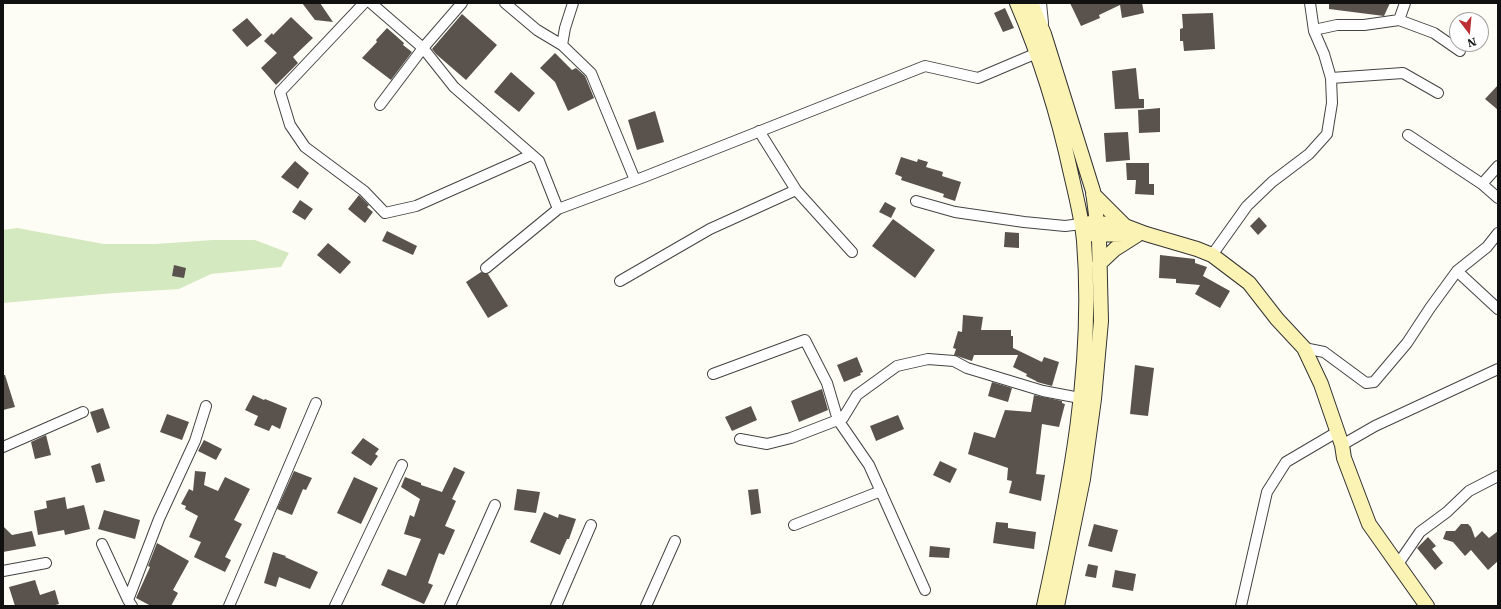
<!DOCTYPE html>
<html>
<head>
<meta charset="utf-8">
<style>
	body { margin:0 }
	#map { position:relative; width:1501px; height:609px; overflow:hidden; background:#fefdf5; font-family:"IBM Plex Serif",serif }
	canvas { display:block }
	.frame { position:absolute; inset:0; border:4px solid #111; pointer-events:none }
	.north { position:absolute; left:1449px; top:12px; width:40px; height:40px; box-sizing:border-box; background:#fff; border:1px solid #a0a0a0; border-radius:50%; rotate:164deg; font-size:11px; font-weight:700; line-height:16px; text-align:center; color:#111 }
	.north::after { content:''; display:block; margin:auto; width:14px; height:18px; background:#bc2d34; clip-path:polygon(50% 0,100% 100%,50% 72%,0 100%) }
</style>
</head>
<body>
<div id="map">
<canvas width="1501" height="609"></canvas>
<div class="frame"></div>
<div class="north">N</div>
</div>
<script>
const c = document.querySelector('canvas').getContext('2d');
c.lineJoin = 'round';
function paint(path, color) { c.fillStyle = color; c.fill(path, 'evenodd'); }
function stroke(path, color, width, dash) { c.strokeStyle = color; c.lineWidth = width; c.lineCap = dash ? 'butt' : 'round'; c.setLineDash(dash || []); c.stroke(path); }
const green = new Path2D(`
	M17,228L104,244H155L213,240H255L289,253L281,267L211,274L179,289L114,293L3,303V230Z`);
const building = new Path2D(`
	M302,3H320L333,22L315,20Z
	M1070,3H1142L1144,13L1122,18L1120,5L1099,15L1100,18L1081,26Z
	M1329,3H1390L1384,16L1329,9Z
	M1005,8L1014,28L1003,32L994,13Z
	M1213,13L1215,49L1184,51L1183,41H1180V29L1183,28L1182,14Z
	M462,14L497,45L466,80L436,54L432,49Z
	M291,17L313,38L293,57L298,63L276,85L261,68L277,53L264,41L272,33L273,35Z
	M247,18L262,35L247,47L232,30Z
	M387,28L404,43L403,45L412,52L391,80L362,58L377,42L376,40Z
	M555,53L572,70L576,68L585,76L594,98L568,111L555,82L540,68Z
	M1136,68L1139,99H1144V108L1115,109L1112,71Z
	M511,72L535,93L519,112L494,92Z
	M1498,85V110L1485,99Z
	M1160,108V132L1139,133L1138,110Z
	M655,111L664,142L637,150L628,120Z
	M1128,132L1130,160L1106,162L1104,133Z
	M901,157L917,162L918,159L928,162L926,167L943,172L942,176L961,182L955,201L943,197L944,194L901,180L902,177L895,174Z
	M295,161L309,173L298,189L281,177Z
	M1126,163H1149V184H1154V195L1135,194L1136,180H1127Z
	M359,195L369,205L367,207L373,212L365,223L348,209Z
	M300,200L313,209L305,220L292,212Z
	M885,202L896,208L891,218L879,212Z
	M1259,217L1267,226L1258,235L1250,226Z
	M893,219L935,250L915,278L872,246Z
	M387,231L417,246L413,255L382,241Z
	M1005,232L1019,233V248L1004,247Z
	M328,243L351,262L340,274L317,255Z
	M1160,255L1195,259V263L1207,267L1203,276L1230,291L1220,308L1195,294L1200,285L1176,283V279L1159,278Z
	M174,265L186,268L184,278L172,276Z
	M481,272L488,274L508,306L488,318L466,282Z
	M963,315L983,317L981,330H1011V336H1013V348L1042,362L1044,357L1059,362L1052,386L1037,382L1036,381L1026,376L1027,374L1013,367L1018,355H974L972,361L954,355L956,349L953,348L958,331L962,332Z
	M857,357L863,372L860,373L861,375L844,382L837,365Z
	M1135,365L1154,368L1148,416L1130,414Z
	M3,375H5L15,407L3,410Z
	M992,382L1012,388L1008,402L988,396Z
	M822,389L828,410L799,422L791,401Z
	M253,395L264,400L265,399L287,408L280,429L272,425L269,431L254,425L258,416L245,410Z
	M1034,395L1062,401V403L1065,404L1059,427L1042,424L1036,474L1045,475L1041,501L1009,493L1012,481L1007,480L1008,468L968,454L974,432L995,438L1005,410L1031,412Z
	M751,406L757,420L732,431L725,417Z
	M103,408L110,428L97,433L90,412Z
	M167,414L189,422L182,440L160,432Z
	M898,415L904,429L876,441L870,426Z
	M46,435L51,455L35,459L31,442Z
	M363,438L379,449L375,454L378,456L371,466L351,453Z
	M204,440L222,449L216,460L198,451Z
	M940,461L957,469L950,483L933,475Z
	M100,463L105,481L96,483L91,466Z
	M454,467L465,472L452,499L456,501L445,526L455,530L444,555L439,553L428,583L433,585L424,604L381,585L388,569L406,576L421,539L404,534L410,515L414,517L420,499L401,487L405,477L421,483V485L442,492Z
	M195,471L206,472L204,485L218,491L225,477L250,489L234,520L242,524L225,557L231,560L225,572L194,557L201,542L189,537L198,516L185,509L186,506L181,504L189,489L193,491Z
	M294,471L312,478L306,490L303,489L292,515L277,509Z
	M354,477L378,488L361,524L337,513Z
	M517,489L540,492L536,513L514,510Z
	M758,489L761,513L751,515L748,490Z
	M65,497L67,509L84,505L90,529L65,535L64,530L38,535L34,511L47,508L46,501Z
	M104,510L140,520L135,539L98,529Z
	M544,512L558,518L559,514L576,519L569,539H567L560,555L530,542Z
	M996,522L1008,523V528L1036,532L1034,549L993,543Z
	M1094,524L1118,530L1112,552L1088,546Z
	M1461,524H1468L1471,527L1475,538L1482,531L1489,538L1498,531V561L1488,570L1471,550L1465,556L1453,542L1443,539L1446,531H1455Z
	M3,526L12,535L32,531L36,546L3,552Z
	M1428,537L1436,546L1432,549L1443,563L1435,570L1417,548Z
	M157,543L189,561L173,590L178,593L171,606H151L136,598L150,567L148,566Z
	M930,546L950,548L949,558L929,557Z
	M273,552L286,556L285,557L318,572L310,589L279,577L276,587L264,583Z
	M1088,564L1098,566L1096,578L1085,576Z
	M1115,570L1136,574L1133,591L1112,587Z
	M35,580L40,595L55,590L59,604L52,606H15L9,587Z`);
const street = new Path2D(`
	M364,3L280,92L290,125L305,147L364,191L385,213L416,206L531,155
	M371,3L423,48L380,105
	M462,3L423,48L454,87L539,161L558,209
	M505,3L537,30L562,45L591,73L635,180
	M1041,3L1043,23
	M1399,20L1405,3
	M1314,30L1337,25H1364L1399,20L1434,33L1460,51
	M562,45L565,28L573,3
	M1331,78L1403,73L1438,93
	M759,131L796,190L852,252
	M1408,135L1482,184L1498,198
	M1482,184L1498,166
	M916,201L955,212L1024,222L1065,226L1081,224
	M1212,255L1247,206L1272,182L1309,154L1327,134L1332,103L1331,78L1324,54L1314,31L1310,3
	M486,268L558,209L644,177L925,66L978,78L1037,53
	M1457,271L1498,309
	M620,281L710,229L796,190
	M1304,348L1324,352L1366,383L1374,382L1407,343L1430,308L1457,271L1487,247L1498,233
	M713,374L805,340L827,383L838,420L869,465L925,590
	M740,439L767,444L791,438L843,418L857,395L897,366L928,359L954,361L967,368L1043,391L1080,398
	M1342,445L1375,426L1498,369
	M3,447L83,412
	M794,525L881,491
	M102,544L128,600
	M1398,564L1420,532L1447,512L1469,491L1498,476
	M3,571L46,563
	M132,606L128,600L159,519L195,441L206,406
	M229,606L316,403
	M335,606L402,465
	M450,606L495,505
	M556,606L591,525
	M646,606L675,541
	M1241,606L1267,492L1286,462L1337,432`);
const secondary = new Path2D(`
	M1017,3C1041,59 1058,114 1071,174C1076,196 1082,219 1084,241C1094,364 1070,487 1044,606
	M1031,3L1044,34L1093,191L1099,239L1101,321L1094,399L1083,479L1057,606
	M1093,194L1125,226
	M1090,223H1098L1125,226L1146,234L1197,249L1212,255L1249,283L1277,319L1304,348L1321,384L1342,445L1344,458L1369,524L1427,606
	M1091,234L1134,235
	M1099,264L1115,249L1137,235`);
paint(green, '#d4e9bf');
paint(building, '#59524d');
stroke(street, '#444', 12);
stroke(secondary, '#333', 16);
stroke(street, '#fff', 10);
stroke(secondary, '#fbf3b3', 14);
</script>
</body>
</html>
